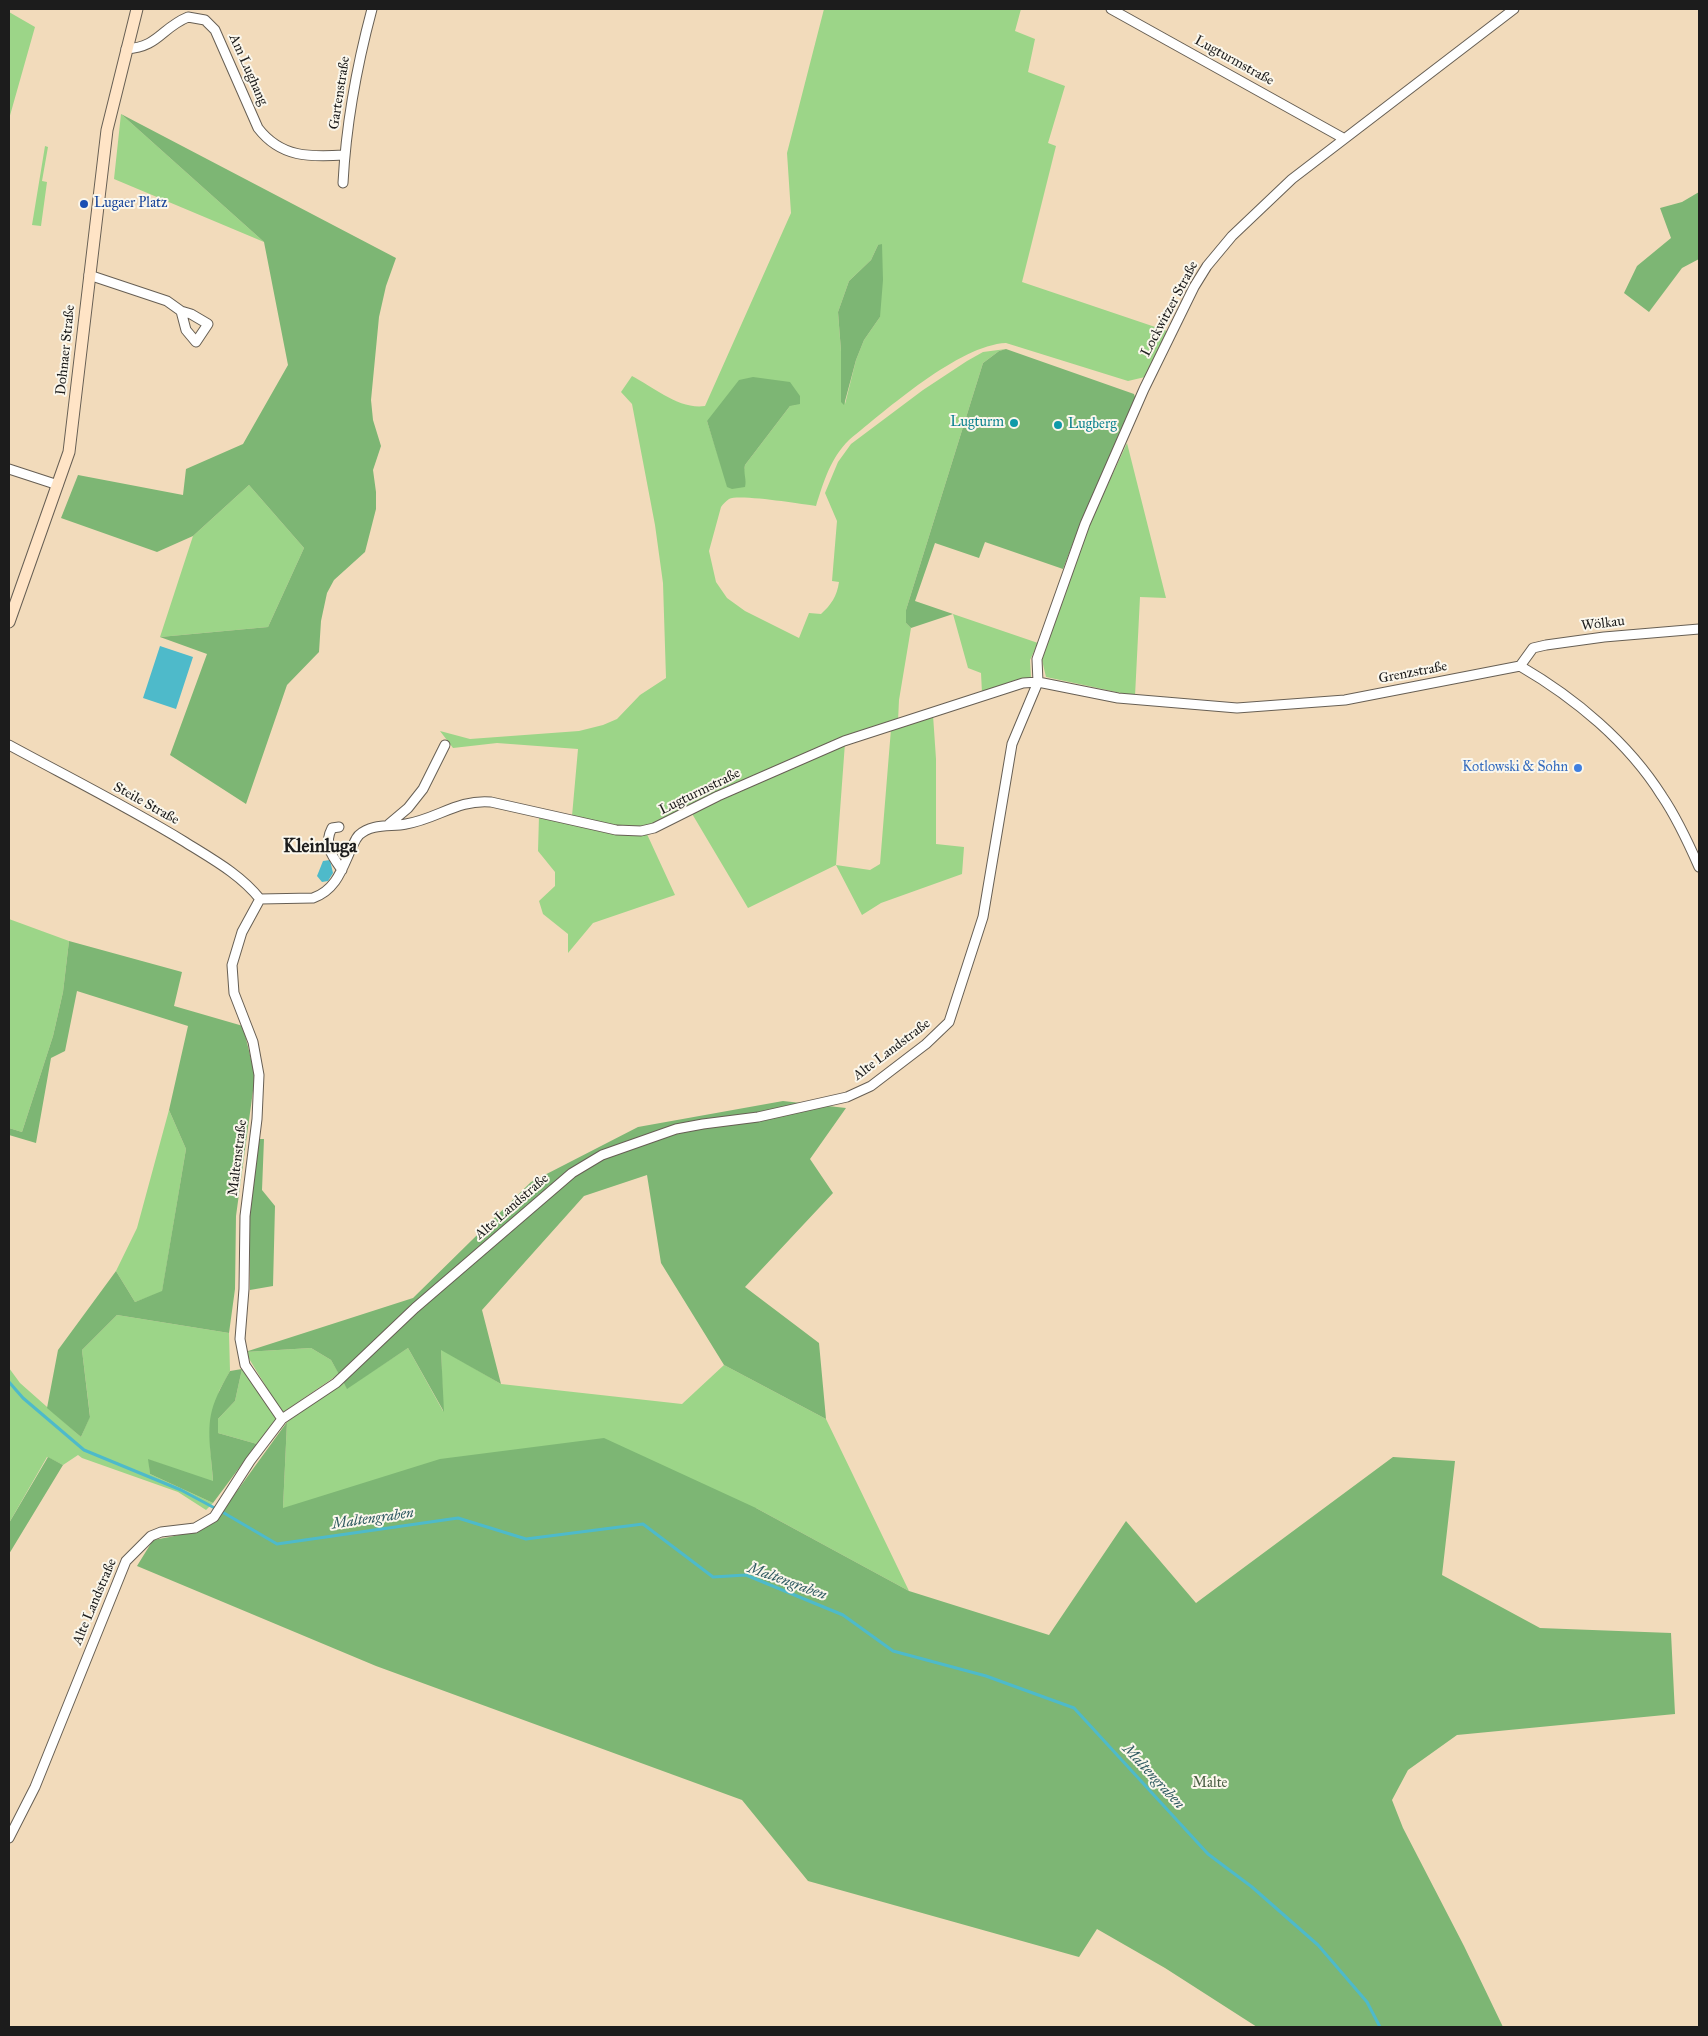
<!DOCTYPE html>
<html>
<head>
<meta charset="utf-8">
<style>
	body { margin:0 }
	#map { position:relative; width:1708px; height:2036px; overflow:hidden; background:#f2dbbb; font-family:"IM FELL Great Primer",serif }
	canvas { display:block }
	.frame { position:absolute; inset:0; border:10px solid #1c1c1c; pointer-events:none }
</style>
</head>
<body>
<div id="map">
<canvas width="1708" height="2036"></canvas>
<div class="frame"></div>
</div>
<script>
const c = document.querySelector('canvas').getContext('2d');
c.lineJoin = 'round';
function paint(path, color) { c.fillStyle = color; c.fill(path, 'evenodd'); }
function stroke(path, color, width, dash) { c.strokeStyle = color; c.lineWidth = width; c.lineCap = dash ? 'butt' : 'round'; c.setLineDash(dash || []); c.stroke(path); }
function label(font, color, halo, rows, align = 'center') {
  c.font = font + ' "IM FELL Great Primer",serif'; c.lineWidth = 4; c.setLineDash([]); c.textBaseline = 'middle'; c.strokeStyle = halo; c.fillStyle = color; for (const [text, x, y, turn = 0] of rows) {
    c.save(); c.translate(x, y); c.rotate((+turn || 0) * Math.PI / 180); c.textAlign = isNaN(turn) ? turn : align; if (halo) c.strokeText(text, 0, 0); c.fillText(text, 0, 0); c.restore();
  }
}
const green = new Path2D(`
	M824,9H1021L1015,31L1035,39L1028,72L1065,86L1048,143L1056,146L1022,282L1167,331L1145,377L1128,381L1006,343C959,345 886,410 849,440C830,459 824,481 816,506C800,504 740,494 729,499C726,501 723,504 721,507L709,551L716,582L727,598L745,611L799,638L809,613L821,614C831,605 837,596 839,582L832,581L837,521L825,493L838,462L851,444L923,390L967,361L983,352L1006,349L999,351L983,363L906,610V623L911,628L899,700L898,721L667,820L641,828H624L572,816L578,749L497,743L453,748L440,731L470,739L579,731L603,725L617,719L640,695L666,678L663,583L655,525L632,404L621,392L632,376C653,387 680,410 705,406L791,213L787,153ZM878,245L880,317L864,340L856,360L845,404L838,312L849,281L871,260ZM800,404L790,406L745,465L743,474L728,487L707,421Z
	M9,12L35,27L9,119Z
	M121,114L264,242L114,179Z
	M45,146L48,147L42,181L47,182L41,226L32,225Z
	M1127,443L1166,598L1140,597L1135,696L1046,677L1042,660L1089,525Z
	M249,485L304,548L268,627L160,637L193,536Z
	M953,614L1038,643L1030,660L1031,678L982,693L981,673L968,668Z
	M933,715L936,759V844L964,847L962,874L881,903L862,915L836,865L748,908L691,812L845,743L836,865L870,870L880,864L891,729Z
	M539,816L646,832L675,895L593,923L568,953V934L543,914L539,901L555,886V872L538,851Z
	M9,919L69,941L63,992L53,1036L22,1132L9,1128Z
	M169,1110L186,1149L162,1292L135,1302L116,1271L137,1228Z
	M117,1315L229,1333L230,1371L219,1391L210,1444L213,1482L149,1460L150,1474L213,1503L206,1510L178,1492L82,1458L78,1455L63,1465L47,1457L9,1523V1368L20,1383L81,1437L90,1416L82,1350Z
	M311,1348L331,1360L339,1374L282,1413L245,1352Z
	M408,1348L443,1411L441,1349L501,1384L682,1404L724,1365L826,1419L909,1591L756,1508H283L287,1422L343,1382L347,1388Z
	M242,1369L276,1415V1421L257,1444L218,1433V1419L235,1401Z`);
const forest = new Path2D(`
	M121,114L396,258L386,286L379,317L371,400L373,420L381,446L373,470L376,492V509L365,552L334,580L327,593L321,621L319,652L287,685L246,804L170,755L207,654L160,637L268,627L304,548L249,485L193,536L157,552L61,518L78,475L183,495L186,469L243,444L288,365L264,242Z
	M1699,192V259L1682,268L1649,312L1624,293L1637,266L1671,238L1660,208L1682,202Z
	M882,244L883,280L880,317L864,340L856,360L844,405L841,402V351L838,312L849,281L871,260L878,245Z
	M1006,349L1134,394L1137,403L1081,522L1063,569L985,542L979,558L935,543L915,601L953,614L911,628L906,623V610L983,363L999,351Z
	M753,377L790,382L800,396V404L790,406L745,465C743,473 747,480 745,487L732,489L727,487L707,421L739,380Z
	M69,941L182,972L174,1006L243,1026L255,1076L236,1216L235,1289L229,1333L117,1315L82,1350L90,1417L81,1437L47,1408L58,1350L116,1271L135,1302L162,1291L186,1149L169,1110L188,1026L77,991L65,1051L51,1058L36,1143L9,1135V1128L22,1132L53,1036L63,992Z
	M783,1101L846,1108L810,1159L833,1193L745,1287L819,1343L826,1419L724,1365L661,1263L647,1175L584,1196L482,1310L501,1384L441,1350L444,1412L408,1348L347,1389L331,1360L311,1348L245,1352L413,1298L531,1182L638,1127Z
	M257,1139H264L262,1190L275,1206L273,1286L250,1290V1215Z
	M242,1369L235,1401L218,1419V1433L257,1444L213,1503L150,1474L148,1459L213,1481C212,1459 206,1432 212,1410C216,1396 223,1383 230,1371Z
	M287,1422L283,1508L440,1459L604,1438L756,1508L909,1591L1049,1635L1126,1521L1196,1603L1393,1457L1455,1461L1442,1575L1540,1628L1671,1633L1675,1714L1457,1735L1408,1770L1392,1800L1403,1828L1464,1946L1503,2027H1257L1165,1968L1097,1929L1079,1957L808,1881L742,1800L376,1666L137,1566L153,1540C176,1536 196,1533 216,1520Z
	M48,1457L63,1465L9,1554V1523Z`);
const water = new Path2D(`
	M160,646L193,657L176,709L143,698Z
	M330,860L333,873L328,881L322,882L317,876L323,861Z`);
const stream = new Path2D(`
	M9,1382L23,1398L84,1450L181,1490L224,1513L277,1544L458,1518L526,1539L643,1524L713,1577L746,1575L843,1615L893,1651L986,1676L1074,1708L1208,1854L1252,1887L1318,1945L1367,2002L1380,2027`);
const minor = new Path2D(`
	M1111,9L1343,138
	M126,49C159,47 161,28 188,17L205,20L215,30L258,128C281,158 310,157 344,155
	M343,183C346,125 357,65 372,9
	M89,275L167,301L181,311L186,330L196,342L208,324L191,314L181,311
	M9,469L58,485
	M1520,666L1533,648L1546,645L1604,637L1699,629
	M9,745C68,777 128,807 185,842C212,859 240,874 260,899
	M389,824L408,808L423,789L445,745
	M339,827L332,828C323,845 332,856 342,870
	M260,899L313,898C336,890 342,869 351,849C354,844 355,839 359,835C372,823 391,827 406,824C437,819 458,799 491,802L616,830L641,831L654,828L718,796L844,741L1023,683L1038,682L1118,698L1237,708L1345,700L1520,666C1575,698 1628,742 1662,796C1677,818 1688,842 1699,867
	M260,899L242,932L232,965L234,993L253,1042L259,1075L257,1119L245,1216L244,1289L240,1339L245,1365L282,1419
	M9,1838L35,1787L126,1561L151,1536L161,1532L195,1528L214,1517L250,1461L282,1419L336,1383L415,1308L572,1173L602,1155L676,1129L703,1124L758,1117L847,1097L871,1086L926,1044L949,1022L983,917L1012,744L1038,682L1037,659L1085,524L1144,389L1194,287L1207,266L1232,236L1292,179L1514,9`);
const secondary = new Path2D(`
	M9,622L69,452L107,130L137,9`);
const markers = [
	[84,204,5,"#1a4fb4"],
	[1014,423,5,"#0f9aa8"],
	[1058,425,5,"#0f9aa8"],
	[1578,768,5,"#3f7fe0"]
];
const streetNames = [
	["Lugturmstraße",1234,61,29],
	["Am Lughang",248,70,66],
	["Gartenstraße",340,93,-81],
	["Lockwitzer Straße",1170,309,-62],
	["Dohnaer Straße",66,350,-84],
	["Wölkau",1603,624,-7],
	["Grenzstraße",1413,673,-11],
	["Lugturmstraße",700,792,-26],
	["Steile Straße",146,804,29],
	["Alte Landstraße",892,1050,-37],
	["Maltenstraße",238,1158,-83],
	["Alte Landstraße",512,1207,-41],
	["Alte Landstraße",95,1602,-67]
];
const transitNames = [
	["Lugaer Platz",94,204]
];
const cultureNames = [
	["Lugturm",1004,423],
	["Lugberg",1068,425,"left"]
];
const shopNames = [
	["Kotlowski & Sohn",1568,768]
];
const parkNames = [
	["Malte",1210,1784]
];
const waterNames = [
	["Maltengraben",373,1519,-8],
	["Maltengraben",787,1582,20],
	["Maltengraben",1153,1777,47]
];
const districtNames = [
	["Kleinluga",320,847]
];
paint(green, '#9cd588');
paint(forest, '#7db674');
paint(water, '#4ebaca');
stroke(stream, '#4ebaca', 3);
stroke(minor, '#675f54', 11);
stroke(secondary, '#675f54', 13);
stroke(minor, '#fff', 9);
stroke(secondary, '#ffe4c6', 11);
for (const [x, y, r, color] of markers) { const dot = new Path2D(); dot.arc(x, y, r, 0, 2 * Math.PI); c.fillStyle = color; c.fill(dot); stroke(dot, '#fbf7ec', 2); }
label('14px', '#1c1c1c', '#fbf7ec', streetNames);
label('14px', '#164399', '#fbf7ec', transitNames, 'left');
label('14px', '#0d838f', '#fbf7ec', cultureNames, 'right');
label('14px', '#366cbe', '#fbf7ec', shopNames, 'right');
label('14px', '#495d42', '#fbf7ec', parkNames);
label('italic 15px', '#305b62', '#fbf7ec', waterNames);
label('bold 19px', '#1c1c1c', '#fbf7ec', districtNames);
</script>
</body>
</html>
